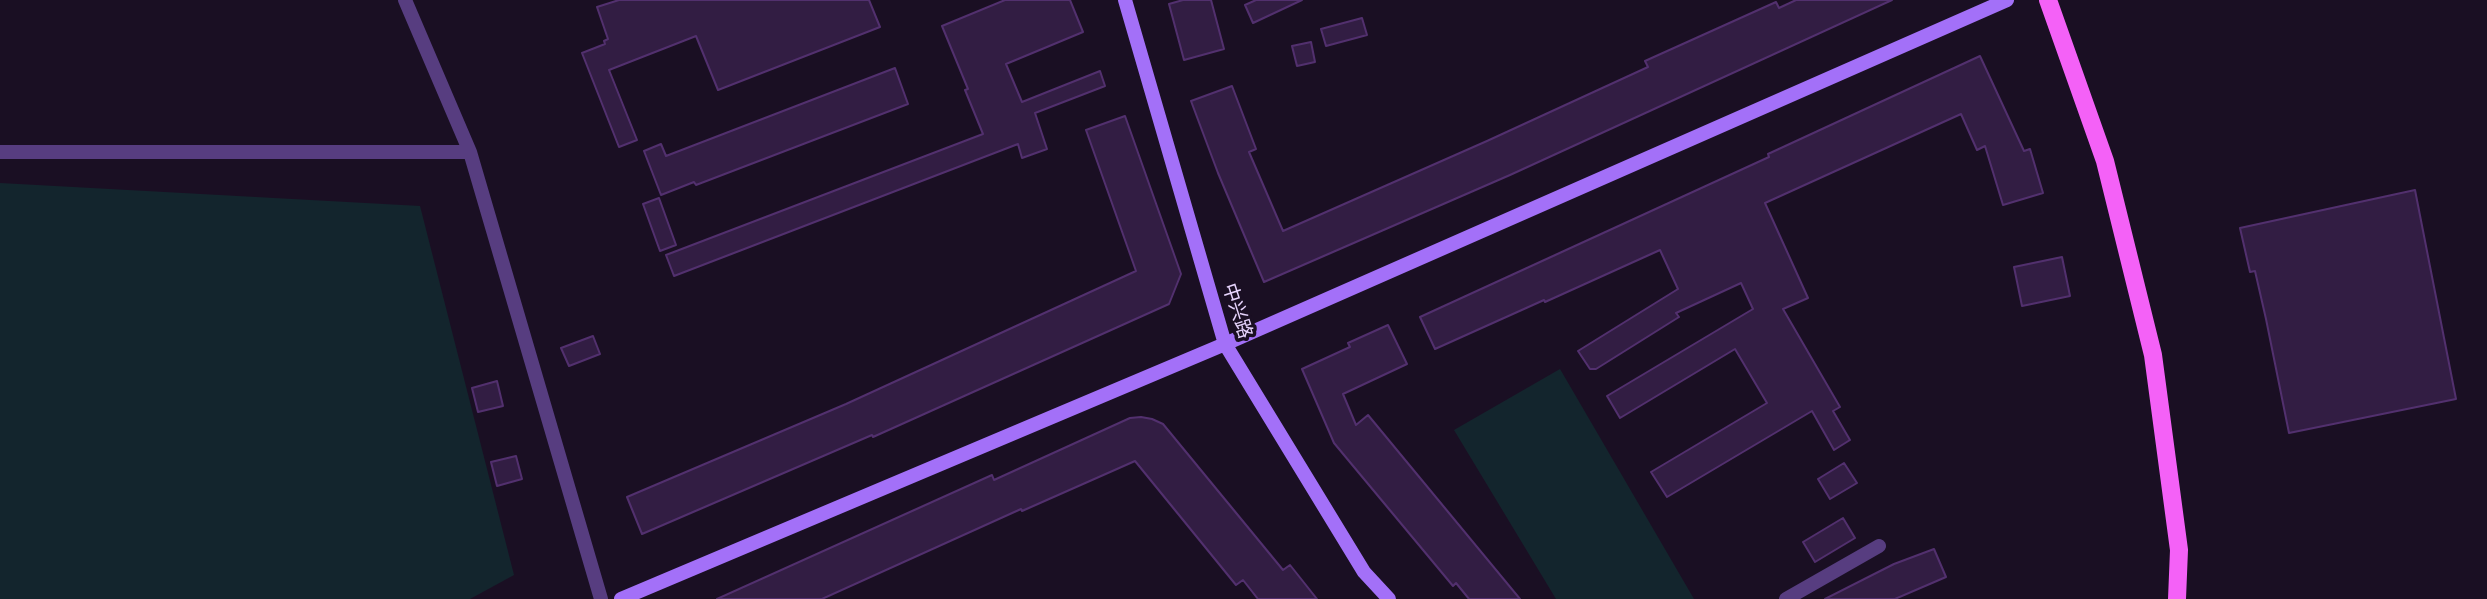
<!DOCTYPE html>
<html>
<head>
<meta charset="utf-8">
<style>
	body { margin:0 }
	canvas { display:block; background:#1a0f23 }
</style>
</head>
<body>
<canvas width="2487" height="599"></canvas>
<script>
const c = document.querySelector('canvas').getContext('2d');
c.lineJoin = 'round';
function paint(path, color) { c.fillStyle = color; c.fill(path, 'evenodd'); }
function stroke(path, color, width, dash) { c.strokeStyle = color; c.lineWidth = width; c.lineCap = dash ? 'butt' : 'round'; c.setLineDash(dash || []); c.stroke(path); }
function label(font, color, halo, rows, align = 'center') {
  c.font = font + ' Inter,"Noto Sans SC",sans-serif'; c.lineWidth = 7; c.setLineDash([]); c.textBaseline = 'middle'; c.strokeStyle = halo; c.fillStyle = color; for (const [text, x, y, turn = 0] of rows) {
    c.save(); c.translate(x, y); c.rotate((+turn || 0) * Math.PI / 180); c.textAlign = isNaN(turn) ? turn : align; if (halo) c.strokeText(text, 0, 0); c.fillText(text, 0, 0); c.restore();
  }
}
const green = new Path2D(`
	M0,183L420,206L514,575L470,599H0Z
	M1560,369L1694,599H1556L1454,430Z`);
const building = new Path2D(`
	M619,0H869L880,27L718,90L696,36L609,70L637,140L619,147L582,53L605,44L604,41L608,39L597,7Z
	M1005,0H1070L1083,32L1006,64L1022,102L1100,71L1105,86L1035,113L1047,149L1022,158L1018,144L674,276L666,255L983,134L965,90L968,89L942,26Z
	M1183,0H1211L1224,49L1184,60L1169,4Z
	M1256,0H1302L1253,23L1245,5Z
	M1796,0H1892L1510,175L1264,282L1218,173L1191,101L1232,86L1256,149L1249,152L1283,231L1487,141L1648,67L1645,61L1776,2L1779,8Z
	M1362,18L1367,35L1326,46L1321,29Z
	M1311,42L1315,62L1297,66L1292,46Z
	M1980,56L2024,151L2030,149L2043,193L2003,205L1985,146L1977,150L1961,114L1765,203L1808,298L1783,309L1840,407L1833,411L1850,440L1834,450L1812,411L1667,497L1651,472L1767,403L1735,349L1620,418L1607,396L1753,309L1741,283L1676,313L1679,317L1596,369H1590L1578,351L1678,289L1660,250L1545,302L1544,300L1435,349L1420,317L1769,157L1768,154Z
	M895,68L908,104L696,185L694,182L661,195L644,151L661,144L666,156Z
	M1125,116L1181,274L1169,304L873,437L872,435L642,534L627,497L846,404L1136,271L1086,130Z
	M2415,190L2456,399L2289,433L2266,319L2255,271L2250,272L2240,228Z
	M659,198L676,245L660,251L643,204Z
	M2062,257L2070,296L2022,306L2014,267Z
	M1388,325L1407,364L1343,394L1356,425L1368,415L1520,599H1469L1456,583L1453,586L1334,443L1302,369L1350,347L1348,343Z
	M593,336L600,354L569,366L561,348Z
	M497,381L503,406L478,412L472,388Z
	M1141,417L1152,419L1163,424L1283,570L1290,565L1317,599H1258L1243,580L1236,585L1135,461L1022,511L1021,509L822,599H717L992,475L994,480L1130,418Z
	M516,456L522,479L497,486L491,462Z
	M1844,463L1857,483L1830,499L1818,479Z
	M1843,518L1855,538L1815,562L1803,542Z
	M1934,549L1946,577L1895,599H1825L1894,564Z`);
const minor = new Path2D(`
	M405,0L470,152L601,599
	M0,152H470
	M1786,599L1879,546`);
const secondary = new Path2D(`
	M1125,0L1225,344L1364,572L1389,599
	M621,599L1225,344L2007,0`);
const primary = new Path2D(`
	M2048,0L2105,161L2153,355L2179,550L2177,599`);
const streetNames = [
	["中兴路",1237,311,72]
];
paint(green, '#13252d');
paint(building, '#321d43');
stroke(building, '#52306e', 2);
stroke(minor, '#573d80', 14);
stroke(secondary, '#a370f8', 14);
stroke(primary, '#f461f7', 18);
label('19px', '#e7d4fd', '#1a0f23', streetNames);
</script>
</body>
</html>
